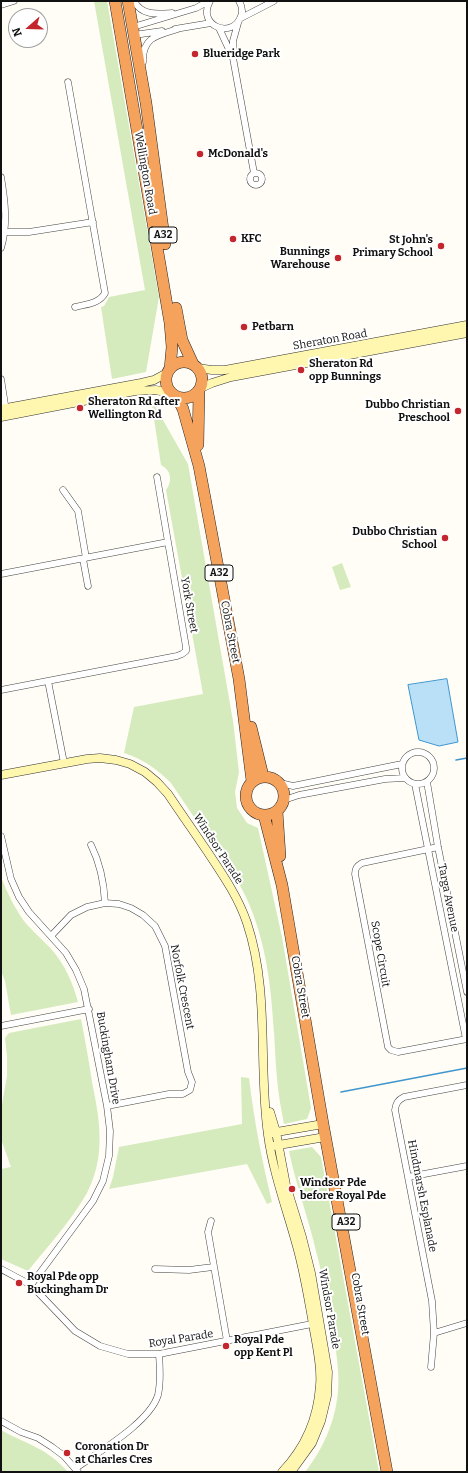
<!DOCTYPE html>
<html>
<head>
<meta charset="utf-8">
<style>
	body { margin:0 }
	#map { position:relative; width:468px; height:1473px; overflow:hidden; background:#fffdf5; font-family:Bitter,serif }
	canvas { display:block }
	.frame { position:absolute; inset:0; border:2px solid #111; pointer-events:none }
	.north { position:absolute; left:8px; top:8px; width:40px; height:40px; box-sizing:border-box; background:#fff; border:1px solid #a0a0a0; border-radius:50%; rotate:250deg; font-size:11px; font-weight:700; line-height:16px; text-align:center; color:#111 }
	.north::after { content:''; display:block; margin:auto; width:14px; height:18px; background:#c4262e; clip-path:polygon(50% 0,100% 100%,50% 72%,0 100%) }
</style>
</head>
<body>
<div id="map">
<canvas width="468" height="1473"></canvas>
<div class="frame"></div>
<div class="north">N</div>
</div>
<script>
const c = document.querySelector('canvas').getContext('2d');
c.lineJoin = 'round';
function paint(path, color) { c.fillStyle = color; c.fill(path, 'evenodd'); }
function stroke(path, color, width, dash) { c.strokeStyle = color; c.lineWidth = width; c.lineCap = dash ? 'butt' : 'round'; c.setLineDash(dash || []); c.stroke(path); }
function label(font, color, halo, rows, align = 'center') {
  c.font = font + ' Bitter,serif'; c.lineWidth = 4; c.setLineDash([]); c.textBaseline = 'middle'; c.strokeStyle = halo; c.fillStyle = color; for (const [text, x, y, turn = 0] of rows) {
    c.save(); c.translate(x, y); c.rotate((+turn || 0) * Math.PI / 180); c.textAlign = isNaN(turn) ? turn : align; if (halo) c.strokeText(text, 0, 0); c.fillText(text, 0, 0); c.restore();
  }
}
const green = new Path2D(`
	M94,1H107L159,297L146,372L112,379L101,307L104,306L109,297L145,290Z
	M151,399L188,464L233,721L239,772L235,792L237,808L247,823L258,828L282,937L311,1108L307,1119L284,1124C281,1108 278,1093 277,1078C275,1059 275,1040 273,1020C270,973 262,923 238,882L171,783C157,769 143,759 124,753L134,707L203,694L166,490C173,481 171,470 161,465Z
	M342,563L351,587L340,590L332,567Z
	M1,877C7,892 14,907 24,921C32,931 43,940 52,950C65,965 73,983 78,1002L11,1015L5,981L1,971Z
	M81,1019C85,1040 89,1061 92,1082C100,1121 106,1156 87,1193C71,1221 48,1246 28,1271L1,1259V1169L11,1167L1,1139V1110L7,1076V1056L5,1038L9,1033Z
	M241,1077L249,1078C254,1120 262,1161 272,1202L267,1204L247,1164L109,1189L113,1177L119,1147L242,1124Z
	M312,1147L321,1157L379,1472H305C328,1443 341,1407 338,1370C337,1352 333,1334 329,1316C325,1295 322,1272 316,1251C308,1217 296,1185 289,1151Z
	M1,1430C28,1445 47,1448 68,1472H1Z`);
const water = new Path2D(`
	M447,679L458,742L439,746L419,740L408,685Z`);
const stream = new Path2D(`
	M456,760L467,758
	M341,1092L467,1068`);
const street = new Path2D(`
	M134,1C142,16 157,14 172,13
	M210,1C196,26 233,40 241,16C243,11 242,6 239,1
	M1,5L14,1
	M241,18L274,1
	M133,27L196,8L209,1
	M219,28L233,58L254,173
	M175,29L211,23
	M134,35L162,31
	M233,55V41L238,23
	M143,62C142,37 158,35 178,29
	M68,82L105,293C99,304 86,304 75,307
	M250 179a6 6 0 1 1 12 0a6 6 0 1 1-12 0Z
	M1,177C5,201 8,224 1,248
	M5,232H29L93,222
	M1,379L6,411
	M157,477L168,542
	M63,490L78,511L86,558
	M83,559L88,586
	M1,574L168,542L186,647V651L182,654L177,656L1,690
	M48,681L64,763
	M402 768a16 16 0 1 1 32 0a16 16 0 1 1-32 0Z
	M427,782L438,847L467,992
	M280,783L293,786L402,764
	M415,784L466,1039
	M284,800L299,795L385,779L405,778
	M1,836L11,879L19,897L29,912L66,953L76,970L84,989L107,1106L110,1131L109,1156L103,1181L93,1201L31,1285
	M91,845C100,863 104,882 105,903
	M438,847L362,863C357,866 355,868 355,874L388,1047L391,1050L398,1052L467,1039
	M51,936L71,915L87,907L105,903L119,904L131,908L143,915L155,926L165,946L188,1072L192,1082L190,1090L183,1094H169L107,1106
	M1,1026L89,1009
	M408,1177L467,1166
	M211,1221L208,1232L227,1341
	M1,1269L31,1285L75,1331L100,1346L128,1354H159L317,1323
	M155,1269L189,1270L213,1267
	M434,1333L467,1323
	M431,1367L434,1333L432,1301L395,1110C396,1103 398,1100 404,1097L467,1085
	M1,1421L21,1432L38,1438L52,1447L64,1456L78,1472
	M76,1468C100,1451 150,1422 158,1395C161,1382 160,1367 159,1354`);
const secondary = new Path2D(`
	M197,368L212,370H225L467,325
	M201,388L212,383L231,377L467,333
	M1,409L141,383L154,380L167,373
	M1,417L135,391L156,390L172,394
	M1,775L87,759L100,758L116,760L130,764L145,772L157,782L168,794C182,815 197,836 211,857C225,878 239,899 247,923C270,992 258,1064 268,1135C273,1172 286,1207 296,1243C304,1270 308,1297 313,1324C316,1344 322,1365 320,1385C318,1418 305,1448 282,1472
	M270,1112L276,1132L286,1185L302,1237L311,1273L328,1372L327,1396L321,1421L312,1443L291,1472
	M271,1133L323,1124
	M273,1146L325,1137`);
const highway = new Path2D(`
	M115,1L170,323L172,347L170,369
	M128,1L146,103L165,244
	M176,308L182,340L193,364
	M166 380a18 18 0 1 1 36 0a18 18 0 1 1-36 0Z
	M177,397L183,409L199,466L239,679L252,781
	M198,445L199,391
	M251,727L263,776
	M246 796a19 19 0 1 1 38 0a19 19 0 1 1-38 0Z
	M277,811L280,856
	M264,815L282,885L323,1124L387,1472`);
const markers = [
	[195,54,4,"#c4262e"],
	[200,154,4,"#c4262e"],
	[233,239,4,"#c4262e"],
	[441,246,4,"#c4262e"],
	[338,258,4,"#c4262e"],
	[244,327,4,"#c4262e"],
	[301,370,4,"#c4262e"],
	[80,408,4,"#c4262e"],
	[458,411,4,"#c4262e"],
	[445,538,4,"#c4262e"],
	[292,1189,4,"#c4262e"],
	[19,1283,4,"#c4262e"],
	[226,1346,4,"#c4262e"],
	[67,1453,4,"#c4262e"]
];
const shields = [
	[163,235,28],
	[219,573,28],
	[346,1222,28]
];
const shieldNames = [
	["A32",163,235],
	["A32",219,573],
	["A32",346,1222]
];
const poiNames = [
	["Blueridge Park",203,54],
	["McDonald's",208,154],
	["KFC",241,239],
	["St John's",433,240,"right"],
	["Primary School",433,253,"right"],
	["Bunnings",330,252,"right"],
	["Warehouse",330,265,"right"],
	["Petbarn",252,327],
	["Sheraton Rd",309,364],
	["opp Bunnings",309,377],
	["Sheraton Rd after",88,402],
	["Wellington Rd",88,415],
	["Dubbo Christian",450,405,"right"],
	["Preschool",450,418,"right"],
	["Dubbo Christian",437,532,"right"],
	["School",437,545,"right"],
	["Windsor Pde",300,1183],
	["before Royal Pde",300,1196],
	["Royal Pde opp",27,1277],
	["Buckingham Dr",27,1290],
	["Royal Pde",234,1340],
	["opp Kent Pl",234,1353],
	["Coronation Dr",75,1447],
	["at Charles Cres",75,1460]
];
const streetNames = [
	["Wellington Road",145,173,80],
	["Sheraton Road",330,340,-10],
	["York Street",189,605,80],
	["Cobra Street",230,632,79],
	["Windsor Parade",218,849,57],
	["Targa Avenue",448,898,79],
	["Scope Circuit",380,954,80],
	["Norfolk Crescent",182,987,79],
	["Cobra Street",300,987,80],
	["Buckingham Drive",108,1058,80],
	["Hindmarsh Esplanade",422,1196,79],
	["Cobra Street",360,1304,80],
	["Windsor Parade",329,1309,80],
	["Royal Parade",181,1339,-9]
];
paint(green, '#d5ebbd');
paint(water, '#b9e0f7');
stroke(water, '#3f96cf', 1);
stroke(stream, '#3f96cf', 1.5);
stroke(street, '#444', 7);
stroke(secondary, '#333', 9);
stroke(highway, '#222', 12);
stroke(street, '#fff', 6);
stroke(secondary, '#fff6b0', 8);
stroke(highway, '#f5a25d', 11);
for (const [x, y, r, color] of markers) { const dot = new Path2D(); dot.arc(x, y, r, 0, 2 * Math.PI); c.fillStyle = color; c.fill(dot); stroke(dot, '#fff', 1.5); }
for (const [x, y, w] of shields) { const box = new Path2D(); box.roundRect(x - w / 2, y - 8, w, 16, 3); c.fillStyle = '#fff'; c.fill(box); stroke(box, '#111', 1); }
label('bold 10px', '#111', null, shieldNames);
label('bold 11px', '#111', '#fff', poiNames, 'left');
label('11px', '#111', '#fff', streetNames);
</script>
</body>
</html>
